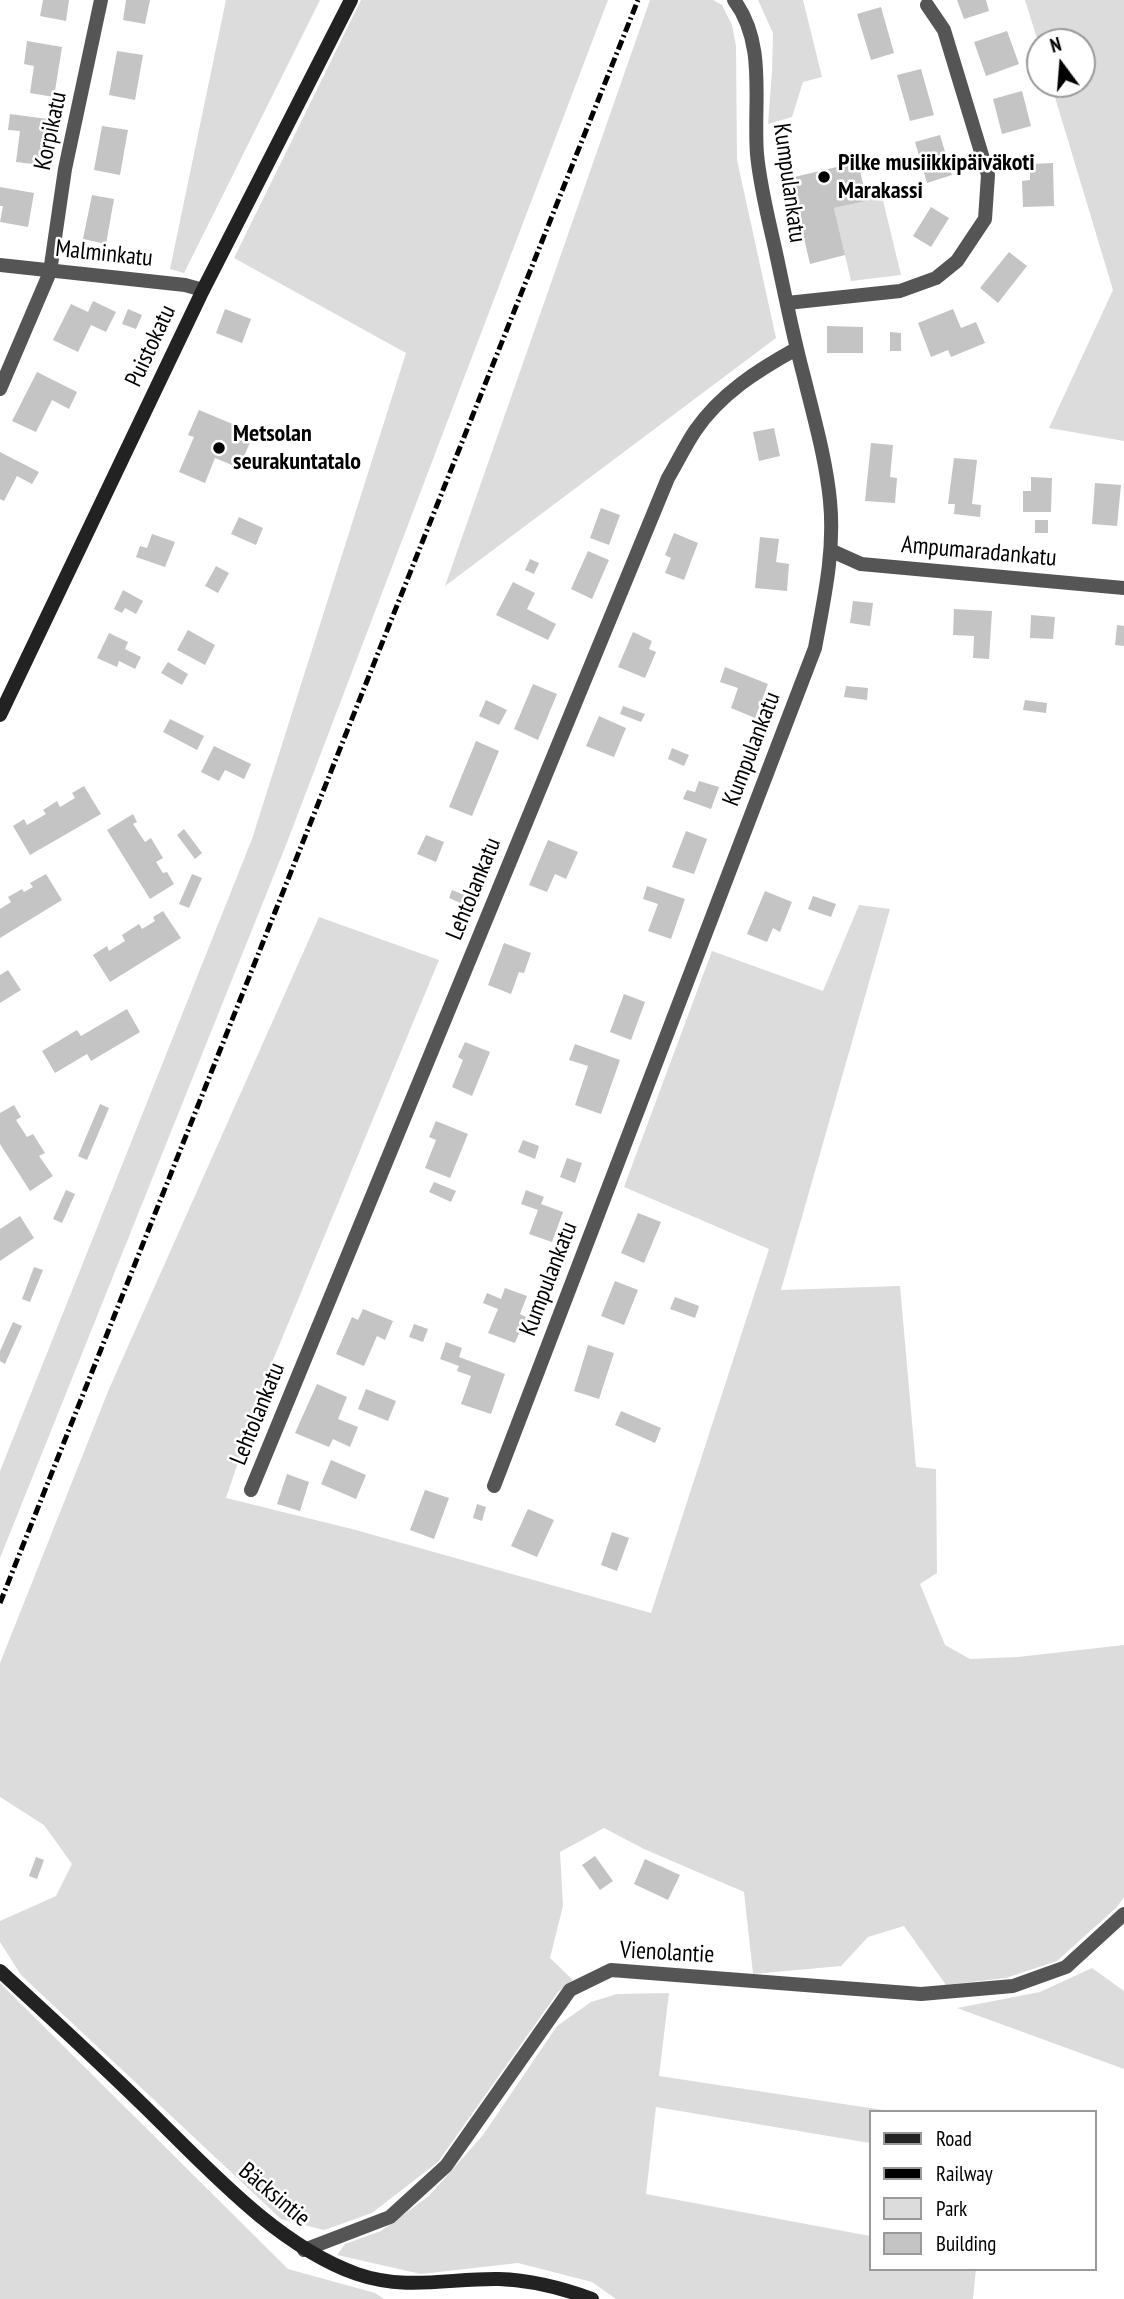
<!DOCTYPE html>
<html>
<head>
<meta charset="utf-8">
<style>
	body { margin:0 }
	#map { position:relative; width:1124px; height:2299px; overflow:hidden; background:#fff; font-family:"PT Sans Narrow",sans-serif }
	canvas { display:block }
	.legend { position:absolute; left:869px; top:2110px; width:228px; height:161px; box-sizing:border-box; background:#fff; border:2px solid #999; margin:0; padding:9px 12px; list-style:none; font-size:21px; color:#000 }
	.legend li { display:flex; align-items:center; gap:14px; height:35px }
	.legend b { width:35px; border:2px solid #999 }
	.north { position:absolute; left:1026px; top:28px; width:70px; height:70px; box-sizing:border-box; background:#fff; border:2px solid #999; border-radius:50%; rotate:344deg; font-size:19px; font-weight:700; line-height:28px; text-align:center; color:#000 }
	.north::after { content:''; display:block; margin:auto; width:24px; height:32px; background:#000; clip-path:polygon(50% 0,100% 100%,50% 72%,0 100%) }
</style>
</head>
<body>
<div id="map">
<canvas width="1124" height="2299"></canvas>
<ul class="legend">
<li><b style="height:9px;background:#222"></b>Road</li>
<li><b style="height:9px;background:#000"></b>Railway</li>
<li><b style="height:19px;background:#dcdcdc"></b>Park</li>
<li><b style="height:19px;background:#c4c4c4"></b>Building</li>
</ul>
<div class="north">N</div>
</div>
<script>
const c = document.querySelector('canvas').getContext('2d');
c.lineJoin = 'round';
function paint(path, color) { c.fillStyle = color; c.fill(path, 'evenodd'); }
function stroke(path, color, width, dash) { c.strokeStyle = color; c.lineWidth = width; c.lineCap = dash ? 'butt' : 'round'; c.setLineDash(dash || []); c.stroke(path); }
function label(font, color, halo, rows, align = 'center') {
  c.font = font + ' "PT Sans Narrow",sans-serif'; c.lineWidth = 5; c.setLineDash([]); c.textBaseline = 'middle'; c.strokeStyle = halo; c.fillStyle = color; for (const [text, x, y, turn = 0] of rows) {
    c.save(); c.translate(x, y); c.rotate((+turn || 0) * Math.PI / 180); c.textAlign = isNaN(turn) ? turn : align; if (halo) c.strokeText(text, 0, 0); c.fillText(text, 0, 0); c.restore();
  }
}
const green = new Path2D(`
	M226,0H320L184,273L170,269Z
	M361,0H608L286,845L0,1558V1471L252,839L406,353L234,258Z
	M650,0H713L722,5L732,25L736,46L737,160L776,338L445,586Z
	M758,0H803L822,77L803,82L792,117L768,124L772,71L773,33Z
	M1025,0H1124V441L1049,428L1113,290L1051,84H1082V42H1040V48Z
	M880,188L901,275L851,281L834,208L867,201L865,192Z
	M859,905L890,909L781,1290L900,1286L916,1467L936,1469L937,1573L920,1584L945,1645L970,1659L1018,1657L1124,1645V1897L1117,1907L1057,1961L1006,1978L946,1985L904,1926L868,1937L841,1966L753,1974L744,1892L644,1849L604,1828L560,1852L563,1906L550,1958L573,1980L558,1992L438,2162L372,2213L324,2230L281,2219L21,1975L0,1942V1921L56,1896L72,1864L44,1825L0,1797V1663L109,1389L319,917L439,960L273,1360L226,1498L352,1529L651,1613L769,1249L624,1187L712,951L823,991Z
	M1092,1968L1124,1991V2069L957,2008L1040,1992Z
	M0,1983L288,2269L375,2293L384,2299H0Z
	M669,1993L659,2076L896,2112H870V2143L656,2107L646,2194L870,2236V2269H976L973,2299H616L592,2282L518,2263L421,2274L337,2255L345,2244L381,2231L429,2196L483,2135L557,2026L591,2002L617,1994Z`);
const building = new Path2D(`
	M43,0H69L66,21L40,16Z
	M126,0H150L145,24L123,20Z
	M957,0H986L989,11L964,19Z
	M881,7L894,53L871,60L857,14Z
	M1007,31L1019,64L986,76L974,42Z
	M27,41L62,47L54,97L30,93L34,66L24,64Z
	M117,51L143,55L135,100L109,95Z
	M921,69L934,115L910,121L897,75Z
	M1022,91L1031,126L1002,134L993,99Z
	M10,114L48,119L41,165L16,162L20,131L8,130Z
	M102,126L128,130L120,175L94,170Z
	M940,135L952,175L927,183L915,142Z
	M858,162L867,201L834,208L845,255L810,264L790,178Z
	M1053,163L1054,206L1023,207L1022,181L1030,180V164Z
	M0,187L34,193L28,227L0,222L3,206H0Z
	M92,195L114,199L106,244L83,239Z
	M931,207L949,218L931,247L913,236Z
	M1009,252L1027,266L998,303L980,288Z
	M93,301L116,312L106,332L91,325L78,352L53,340L71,304L88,312Z
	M128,309L142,315L136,329L122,324Z
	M225,309L251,319L242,343L216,333Z
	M953,309L961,328L976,322L985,343L951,357L948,350L931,357L918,323Z
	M827,326L863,327V353H827Z
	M890,332L901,333V351H890Z
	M37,372L77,392L69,409L52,400L36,432L12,421Z
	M199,410L254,433L239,468L215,458L205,483L179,472L194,437L188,435Z
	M774,428L780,456L759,461L753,432Z
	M871,443L893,445L890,477L897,478L895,503L865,501Z
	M0,452L39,472L32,484L17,476L4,501L0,499Z
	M954,458L977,460L972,504L981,505L980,517L954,514L955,504H948Z
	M1031,477L1052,478L1051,512H1023V491H1031Z
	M1095,483L1121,485L1117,526L1092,524Z
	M601,508L620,515L609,545L590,538Z
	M239,517L263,528L256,545L231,534Z
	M1035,520H1048V533H1035Z
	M674,533L698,543L684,580L665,573L671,558L665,555Z
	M152,534L175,542L165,567L136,557L140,546L147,548Z
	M760,537L779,539L776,562L789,564L787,591L755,588Z
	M588,551L609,560L592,599L571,589Z
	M530,559L539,563L534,574L525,570Z
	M216,566L229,573L218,593L205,586Z
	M513,582L535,593L527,609L556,624L548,640L496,615Z
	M123,590L143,601L136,614L125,608L122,613L114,609Z
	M853,601L873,603L870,626L850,623Z
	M954,609L992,611L989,659L973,658L974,636L953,635Z
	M1031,615L1055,617L1053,639L1030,638Z
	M1117,625L1124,626V646L1115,645Z
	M188,630L215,645L205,665L177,650Z
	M633,632L652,641L649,649L656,652L645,678L618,667Z
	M109,633L128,642L125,649L141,657L135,669L119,661L117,667L97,658Z
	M168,662L188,674L182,685L161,673Z
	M725,667L768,684L755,718L731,708L738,688L720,682Z
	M533,684L557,694L538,740L514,729Z
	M846,686L868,688L867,700L844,697Z
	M486,700L507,710L499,725L479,716Z
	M1025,700L1047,703L1046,713L1023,710Z
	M623,706L645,714L641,722L620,714Z
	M599,716L626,728L614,757L586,746Z
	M170,719L204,736L197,750L163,732Z
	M476,741L499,751L472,816L449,807Z
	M214,746L251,764L244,779L225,770L219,781L201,772Z
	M672,748L689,755L684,766L668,759Z
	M699,781L719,787L711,809L683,799L687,790L695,792Z
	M84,786L101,814L30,855L13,826L24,819L27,825L46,814L43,810L57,801L60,807L75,798L72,793Z
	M133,814L137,822L133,824L145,842L151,838L163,858L156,862L163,873L167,872L174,884L150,899L107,830Z
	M184,829L202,853L195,859L177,835Z
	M686,831L707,839L694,874L672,867Z
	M426,835L444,842L436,862L417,854Z
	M548,840L578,852L566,879L555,874L547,892L529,885Z
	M46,874L62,900L0,938V909L11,902L8,897L22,889L24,892L33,887L30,883Z
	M192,874L202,878L189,908L179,904Z
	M647,886L685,899L671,939L648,931L658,904L643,899Z
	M452,890L467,896L463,904L449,898Z
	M765,891L792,902L780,932L773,928L767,942L747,934Z
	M813,896L836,904L831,917L808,909Z
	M163,911L181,938L110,982L93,955L107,946L109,951L125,941L122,935L139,924L142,929L155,921L153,917Z
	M504,943L531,953L524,973L519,972L511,994L488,985Z
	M8,970L21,990L0,1003V975Z
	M624,994L645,1002L631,1040L610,1032Z
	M127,1009L140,1032L91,1061L87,1054L55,1073L42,1051L77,1030L81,1036Z
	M465,1042L490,1052L472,1096L452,1087L463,1060L458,1057Z
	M575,1044L620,1060L601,1114L575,1105L588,1066L569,1060Z
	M100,1104L109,1108L87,1160L78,1156Z
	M14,1105L21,1117L16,1120L27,1137L33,1134L45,1153L39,1156L53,1176L30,1191L0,1144V1113Z
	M436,1121L468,1134L450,1178L425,1168L436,1140L429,1137Z
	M523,1140L539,1146L535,1159L518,1152Z
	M567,1158L582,1163L575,1183L560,1177Z
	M434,1182L456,1191L451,1202L429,1192Z
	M66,1190L75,1194L62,1223L53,1219Z
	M526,1190L544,1197L541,1204L563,1212L552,1242L529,1234L538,1210L521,1204Z
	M638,1213L661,1222L644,1263L621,1253Z
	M20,1216L34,1238L0,1261V1229Z
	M34,1267L43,1270L30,1302L22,1299Z
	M615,1281L638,1290L624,1325L601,1316Z
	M505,1288L527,1296L520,1314L526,1317L515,1343L488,1333L498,1309L483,1303L487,1293L501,1299Z
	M675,1297L699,1306L695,1318L670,1309Z
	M363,1309L393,1321L385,1340L377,1336L364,1366L336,1354L352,1317L358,1320Z
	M13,1322L22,1326L5,1364L0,1361V1351Z
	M414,1324L428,1329L423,1342L409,1337Z
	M446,1342L462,1348L459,1357L505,1374L491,1414L461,1404L471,1376L457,1371L459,1366L440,1359Z
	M588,1345L614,1353L599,1399L574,1391Z
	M317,1384L347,1397L338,1419L358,1427L350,1447L333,1439L329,1447L295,1433Z
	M366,1389L396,1401L388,1421L358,1409Z
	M621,1411L661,1428L655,1443L615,1425Z
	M331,1460L366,1475L356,1499L321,1484Z
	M287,1474L309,1482L300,1511L277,1504Z
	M425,1490L449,1498L434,1539L410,1530Z
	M477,1504L486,1507L482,1521L473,1518Z
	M528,1509L554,1520L537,1557L511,1546Z
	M612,1532L629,1538L617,1571L601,1565Z
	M595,1856L613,1881L600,1890L582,1865Z
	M36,1857L44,1860L37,1879L29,1876Z
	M645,1859L680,1875L668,1900L634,1884Z`);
const street = new Path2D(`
	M0,265L185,285L203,290
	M787,303L900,291L936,278L957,261L985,219L988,175L944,30L927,5
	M0,389L50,272L65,169L101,0
	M832,551L861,564L1124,588
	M494,1486L815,648C824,599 835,551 830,501C826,459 814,418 804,377C793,336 785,295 776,253C769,221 760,187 757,154C753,103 767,44 734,0
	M251,1490L668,478C677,463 685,446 695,431C720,394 758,370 796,349
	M304,2250L390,2217L446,2166L570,1990L611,1970L921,1994L1013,1986L1066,1967L1124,1914`);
const secondary = new Path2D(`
	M0,715L203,290L351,0
	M0,1971C48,2015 96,2059 143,2105C205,2165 275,2245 357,2274C406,2291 451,2278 499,2279C531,2280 562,2288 592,2299`);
const rail = new Path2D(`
	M0,1603L638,0`);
const markers = [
	[824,177,7,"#000"],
	[219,448,7,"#000"]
];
const streetNames = [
	["Korpikatu",51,131,-78],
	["Kumpulankatu",789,183,82],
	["Malminkatu",104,254,6],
	["Puistokatu",151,346,-65],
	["Ampumaradankatu",979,552,5],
	["Kumpulankatu",752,749,-69],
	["Lehtolankatu",474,889,-68],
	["Kumpulankatu",549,1279,-69],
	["Lehtolankatu",258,1414,-68],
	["Vienolantie",667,1953,3],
	["Bäcksintie",274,2195,40]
];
const poiNames = [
	["Pilke musiikkipäiväkoti",838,163],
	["Marakassi",838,191],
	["Metsolan",233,434],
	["seurakuntatalo",233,462]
];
paint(green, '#dcdcdc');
paint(building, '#c4c4c4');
stroke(street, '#555', 14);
stroke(secondary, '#222', 14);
stroke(rail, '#000', 5, [10, 3.5, 2, 3.5]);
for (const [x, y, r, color] of markers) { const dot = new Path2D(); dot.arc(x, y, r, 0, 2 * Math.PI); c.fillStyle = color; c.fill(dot); stroke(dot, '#fff', 2.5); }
label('24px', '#000', '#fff', streetNames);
label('bold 24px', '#000', '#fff', poiNames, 'left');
</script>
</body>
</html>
